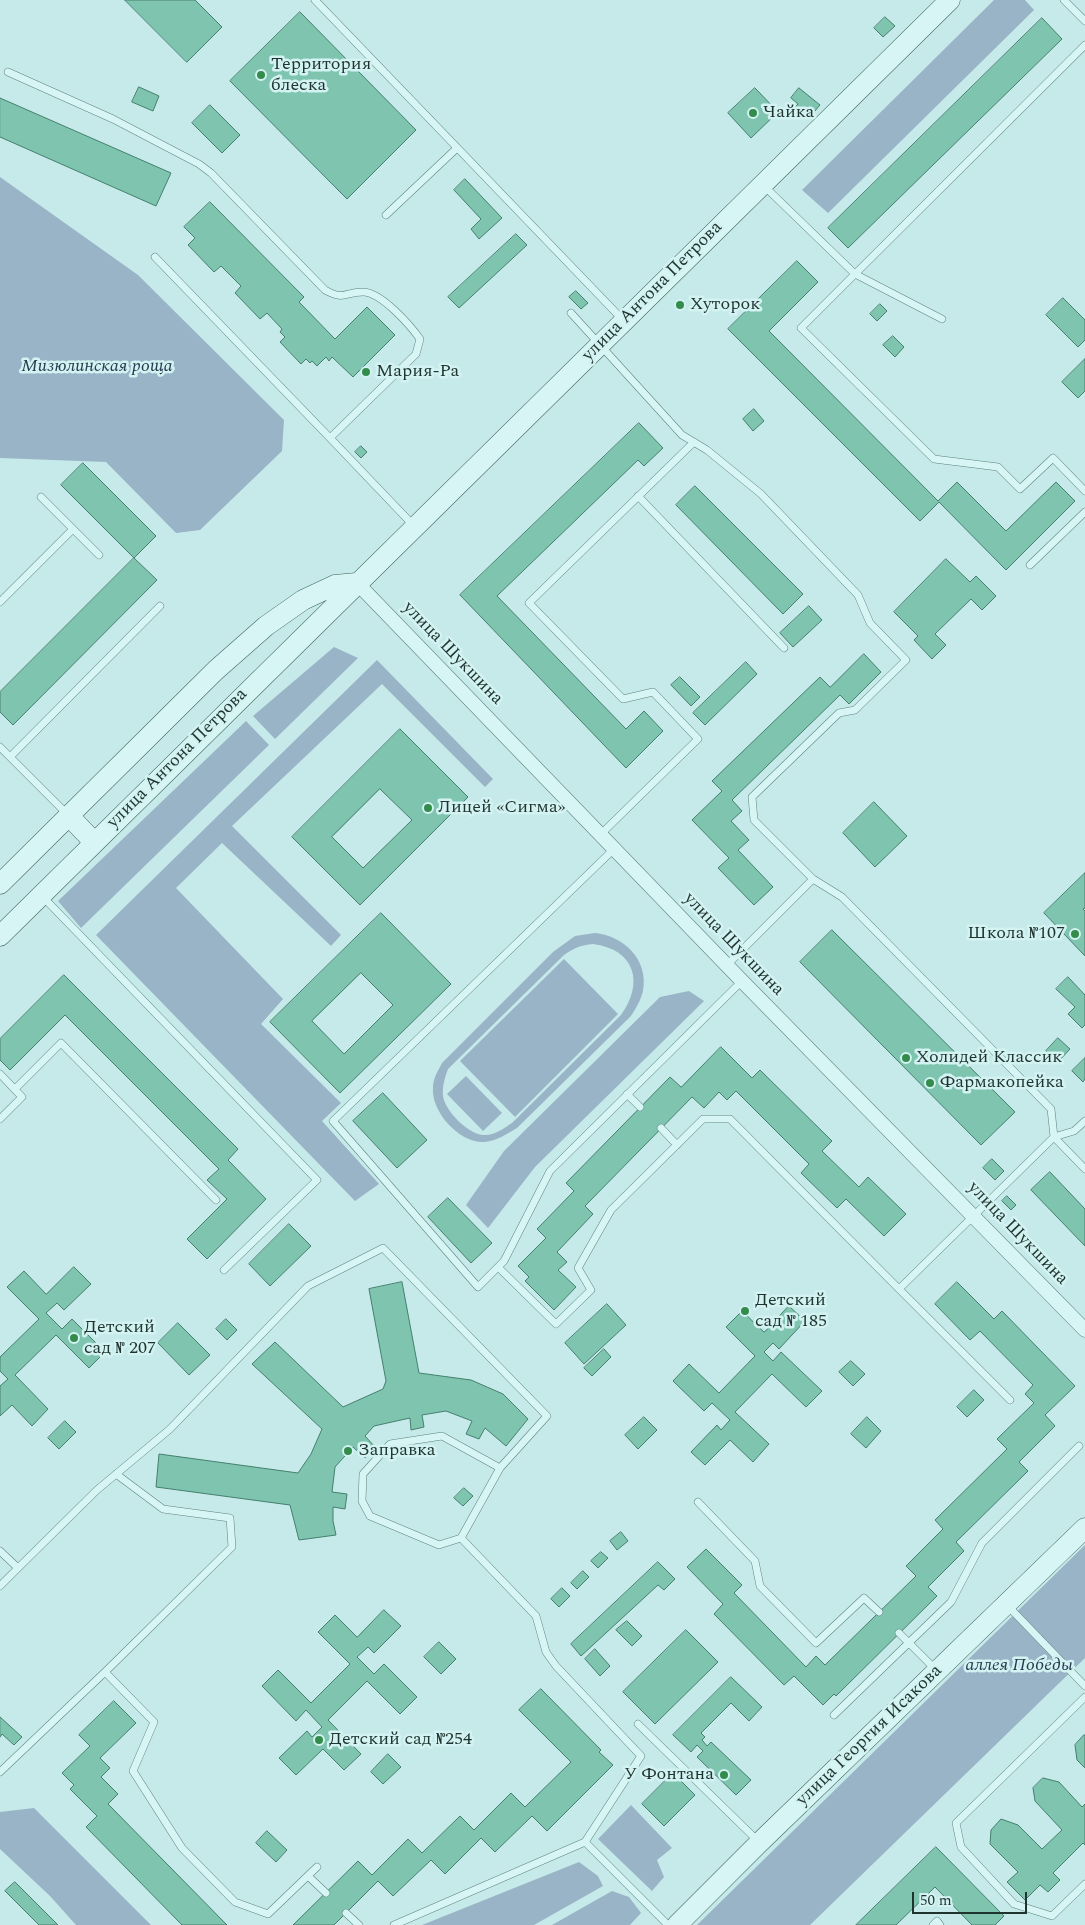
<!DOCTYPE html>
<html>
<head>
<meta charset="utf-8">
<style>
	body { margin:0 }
	#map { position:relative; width:1085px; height:1925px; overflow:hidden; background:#c5eae9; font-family:Spectral,serif }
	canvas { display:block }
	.scale { position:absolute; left:912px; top:1892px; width:115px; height:22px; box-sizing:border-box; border:2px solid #1f342f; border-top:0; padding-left:6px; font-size:15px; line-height:18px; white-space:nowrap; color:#1f342f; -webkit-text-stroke:4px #d3f2f2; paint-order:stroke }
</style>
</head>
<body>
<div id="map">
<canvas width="1085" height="1925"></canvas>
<div class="scale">50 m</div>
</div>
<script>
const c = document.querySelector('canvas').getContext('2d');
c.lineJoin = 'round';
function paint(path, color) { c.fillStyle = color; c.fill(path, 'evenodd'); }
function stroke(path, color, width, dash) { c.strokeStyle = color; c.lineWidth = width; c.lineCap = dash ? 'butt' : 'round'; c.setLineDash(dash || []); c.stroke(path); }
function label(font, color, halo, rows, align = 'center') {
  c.font = font + ' Spectral,serif'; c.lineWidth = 5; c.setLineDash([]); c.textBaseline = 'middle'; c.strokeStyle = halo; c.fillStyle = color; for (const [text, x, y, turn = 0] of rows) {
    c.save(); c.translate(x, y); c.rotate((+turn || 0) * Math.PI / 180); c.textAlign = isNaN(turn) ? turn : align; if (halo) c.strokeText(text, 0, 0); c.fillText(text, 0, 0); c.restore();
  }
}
const green = new Path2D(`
	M994,0H1025L1034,10L828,213L802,190Z
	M0,177L138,275L284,420L282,451L200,530L176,533L106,462L0,458Z
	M334,647L358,658L275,739L253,716Z
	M377,660L493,779L485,787L382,684L232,826L341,935L331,946L222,843L176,888L283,999L261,1024L341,1103L322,1121L379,1184L355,1201L96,935Z
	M246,721L269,745L81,928L58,901Z
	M595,933C624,936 649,960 643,991C641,1000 636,1008 631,1016L517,1128C507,1134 496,1141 485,1142C460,1144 431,1112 433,1088C433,1078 438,1071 442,1063L553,952L575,936ZM593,944C634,949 645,982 621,1015L512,1123C504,1128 494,1136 484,1135C469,1135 445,1111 443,1096C442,1087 445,1077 448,1069L564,955C574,948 581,945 593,944Z
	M564,959L618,1014L515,1117L460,1061Z
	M689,991L704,1001L535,1167L488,1228L466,1205L504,1151L660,997Z
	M466,1076L502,1113L483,1131L447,1094Z
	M1085,1545V1658L810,1925H697Z
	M631,1805L672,1848L657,1860L664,1877L652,1891L598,1839Z
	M34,1808L151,1925H76L50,1896L0,1849V1812Z
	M579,1862L598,1876L603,1886L534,1925H422Z
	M612,1891L629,1897L641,1913L630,1925H552Z`);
const building = new Path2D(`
	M125,0H195L222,27L187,62Z
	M300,12L416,130L347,199L230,81Z
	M885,17L895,26L883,37L874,28Z
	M1042,18L1062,39L848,248L828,228Z
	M139,87L159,96L153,111L132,102Z
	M755,88L778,112L751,138L728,113Z
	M799,88L820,105L809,118L795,107L798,104L791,98Z
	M0,98L171,173L156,206L0,137Z
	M210,105L240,135L222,153L192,123Z
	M465,179L502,218L479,239L471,229L481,219L454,190Z
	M210,202L304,297L299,302L335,339L367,307L395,335L353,377L332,357L329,361L326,357L317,366L312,361L310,363L306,359L301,364L280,342L285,337L280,332L282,329L267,313L260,319L235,293L241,286L221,266L214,272L188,245L195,238L184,227Z
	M516,234L527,245L459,308L448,297Z
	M797,261L818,282L769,331L938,501L957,482L1006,531L1056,482L1075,501L1006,570L939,502L920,521L728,329Z
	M576,291L588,303L581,309L569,297Z
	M1063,298L1085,320V340L1078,347L1046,315Z
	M880,304L887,311L877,321L870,314Z
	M893,336L904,347L895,357L883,345Z
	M1085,359V391L1078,398L1062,382Z
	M754,409L764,421L753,431L743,419Z
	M639,423L663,448L644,466L638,460L497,596L626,729L644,711L663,731L626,768L460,595Z
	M361,446L367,452L361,458L355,452Z
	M83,463L156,536L134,558L61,485Z
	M695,486L803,594L783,614L676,505Z
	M134,558L157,580L13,725L0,712V692Z
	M946,559L970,582L976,576L996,596L982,610L971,599L935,634L946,645L932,659L914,640L918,636L894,612Z
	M809,606L822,620L793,647L780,633Z
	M864,654L881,672L849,704L840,695L732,800L742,811L731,821L749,840L738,850L773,887L754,905L718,868L729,858L692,820L722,791L712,781L820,677L830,687Z
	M746,662L757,674L705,725L693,713Z
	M680,677L700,697L691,706L671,685Z
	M400,729L468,797L360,905L292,837ZM380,789L412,820L363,868L332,837Z
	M874,802L907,836L875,867L843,833Z
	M1085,873V908L1083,909L1085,911V956L1044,913Z
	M381,913L451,984L340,1093L270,1022ZM361,973L393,1005L344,1054L312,1021Z
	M832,930L1015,1112L981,1145L800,962Z
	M64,975L238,1149L228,1160L266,1199L207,1259L187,1239L227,1199L207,1180L219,1169L65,1015L10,1070L0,1060V1039Z
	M1068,977L1085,995V1025L1082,1028L1068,1014L1075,1007L1056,989Z
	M1058,1038L1070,1049L1058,1062L1046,1051Z
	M721,1047L752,1078L760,1070L832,1141L822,1151L859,1187L868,1177L906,1214L884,1236L846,1199L837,1208L801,1173L809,1164L736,1091L727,1100L719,1092L704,1108L692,1097L585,1206L593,1214L557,1252L567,1262L558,1270L576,1287L554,1310L525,1281L529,1277L518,1266L546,1238L537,1229L574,1191L566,1183L670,1077L681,1087Z
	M1085,1058V1079L1083,1082L1072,1071Z
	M383,1093L427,1140L397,1168L353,1121Z
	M992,1159L1004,1171L995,1180L983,1168Z
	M1050,1172L1085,1209V1246L1031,1190Z
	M1007,1196L1016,1205L1011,1210L1002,1201Z
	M448,1198L492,1243L471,1263L428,1217Z
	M289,1224L311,1246L270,1286L249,1264Z
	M74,1267L91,1284L64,1310L57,1303L46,1313L62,1329L72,1319L105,1352L89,1368L56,1335L15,1375L48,1409L32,1426L12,1405L0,1416V1386L8,1379L0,1371V1357L39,1319L7,1287L24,1271L46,1294Z
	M402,1282L419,1373L471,1380L503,1394L528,1419L506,1446L485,1428L479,1439L466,1434L472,1421L446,1411L422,1415L424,1427L411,1430L410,1418L374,1426L365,1436L376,1448L365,1458L353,1447L335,1467L332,1492L347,1494L345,1509L333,1507V1521L336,1535L299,1540L290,1505L156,1487L159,1454L298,1473L311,1454L322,1429L252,1364L275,1342L343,1407L383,1389L386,1381L369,1289Z
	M957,1282L994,1319L1002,1311L1075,1386L1045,1415L1055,1426L1019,1462L1028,1471L956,1542L964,1551L928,1587L937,1596L836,1696L834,1694L823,1705L794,1676L784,1685L714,1614L723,1604L687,1567L706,1549L742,1585L734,1593L806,1667L816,1656L825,1665L916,1576L906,1566L943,1529L935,1520L1007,1449L997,1439L1034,1403L1025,1394L1033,1385L980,1331L970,1340L935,1304Z
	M607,1304L626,1325L584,1364L565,1343Z
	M789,1306L805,1321L779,1349L773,1343L764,1352L773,1361L781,1352L822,1391L806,1407L772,1374L735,1412L769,1444L753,1462L730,1440L705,1465L691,1452L717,1425L721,1430L730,1420L712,1403L704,1411L673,1381L689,1364L719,1393L755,1356L726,1327L742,1311L764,1332Z
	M226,1319L237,1330L227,1340L216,1329Z
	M178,1323L210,1355L189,1375L158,1343Z
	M604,1349L611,1357L592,1376L584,1368Z
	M851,1361L865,1374L853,1386L839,1372Z
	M974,1390L984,1400L967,1417L957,1407Z
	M644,1417L657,1430L638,1449L625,1435Z
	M867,1417L881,1431L866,1448L851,1434Z
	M65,1421L76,1432L59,1449L48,1438Z
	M464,1488L473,1496L463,1506L454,1498Z
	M621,1532L628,1541L617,1550L610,1541Z
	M601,1552L608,1558L598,1568L591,1561Z
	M658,1562L675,1579L664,1590L658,1585L581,1656L571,1644Z
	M583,1571L589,1577L577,1589L571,1583Z
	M562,1588L570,1596L559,1607L551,1599Z
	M384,1610L401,1626L374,1653L368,1647L357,1657L374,1674L384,1664L417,1697L400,1714L367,1681L328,1720L361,1754L344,1770L323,1749L296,1775L279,1758L307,1731L312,1737L322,1727L306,1710L296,1721L262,1686L278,1670L311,1703L350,1664L318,1632L335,1615L357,1637Z
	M627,1621L642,1636L632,1646L616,1630Z
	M686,1630L718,1662L655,1724L623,1692Z
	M439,1642L456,1659L441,1674L424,1657Z
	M595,1649L610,1666L600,1676L585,1659Z
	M731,1677L762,1707L749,1721L731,1703L701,1733L705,1737L702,1740L707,1746L711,1742L751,1780L736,1795L697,1757L703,1751L697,1745L691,1752L673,1735Z
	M541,1689L601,1750L599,1752L613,1765L547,1831L532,1816L495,1852L481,1838L445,1874L431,1860L393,1896L378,1881L334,1925H293L358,1861L372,1875L408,1839L422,1853L460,1816L474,1830L511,1793L525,1807L571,1762L519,1710Z
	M114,1701L136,1723L100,1758L110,1768L101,1777L118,1794L108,1804L227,1925H182L86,1827L97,1816L70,1789L74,1785L62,1773L90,1746L79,1735Z
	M0,1717L22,1737L14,1745L2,1734L0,1737Z
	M1084,1735H1085V1768L1077,1760L1075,1745Z
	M388,1754L401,1767L383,1784L371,1772Z
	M673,1773L695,1795L664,1826L642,1804Z
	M1043,1778L1059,1782L1082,1807L1085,1804V1845L1083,1843L1053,1873L1060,1880L1048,1892L1040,1885L1025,1900L1007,1882L1018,1872L990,1844L991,1830L1001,1819L1018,1825L1042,1849L1062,1830L1035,1801L1033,1788Z
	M267,1831L287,1850L276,1862L256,1843Z
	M936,1847L1004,1916L995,1925H972L935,1887L896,1925H856Z
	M15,1882L58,1925H39L5,1891Z`);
const lane = new Path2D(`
	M315,0L623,320
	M1064,0L1085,21
	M8,72L113,119L199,164L211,173L325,290C345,301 344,292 363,292C381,292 410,325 420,339L416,354L330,438L414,526
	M763,185L855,274L801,328L934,459L998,467L1020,489L1053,458L1085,491
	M386,215L457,148
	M155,257L330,438
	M571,313L682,435L707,450L761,494L858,595L870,623L906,660L855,710L839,713L752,797L754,820L813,879
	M942,319L855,274L1085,45
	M638,496L784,648
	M41,497L99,555
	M1030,565L1085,512
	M0,602L73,529
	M0,747L10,757
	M67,814L10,757L160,606
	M600,835L698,739L653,692L623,699L529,603L694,442
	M614,849L333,1121L478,1287L504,1261L550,1171L742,981
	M43,897L317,1180L224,1270
	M727,965L813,879L842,897L1051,1109L1054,1137L899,1289L1010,1400
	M0,1074L22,1097L0,1119
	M15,1089L61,1043L216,1200
	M627,1094L640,1107
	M1085,1121L1074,1131L1054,1137L1085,1169
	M661,1128L677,1145
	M498,1267L556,1324L591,1290L578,1268L611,1210L703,1119H730L899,1289
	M698,1502L755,1561L760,1586L816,1643L864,1598L879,1612
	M0,1551L18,1568L0,1586
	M18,1568L97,1490L170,1429L308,1286L383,1248L547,1416L500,1468L461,1538L439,1545L370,1516L362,1501L363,1474L390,1444L442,1436L500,1468
	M1007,1605L1085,1686
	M899,1633L935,1669
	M105,1672L154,1722L133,1771L182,1848L235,1902L268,1914L317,1867
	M1085,1697L956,1823L961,1847L1014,1904L1052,1916L1085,1884
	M834,1715L951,1602L982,1543L1079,1446
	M638,1724L759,1842
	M0,1772L105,1672L232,1547L230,1518L163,1509L116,1474
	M585,1842L668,1925
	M308,1876L326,1893
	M346,1913L359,1925
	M394,1925L585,1842L641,1756L556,1666L546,1652L536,1616L461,1538
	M933,1925L937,1921L940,1925`);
const street = new Path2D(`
	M357,583L742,981L1085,1330`);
const secondary = new Path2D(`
	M69,816L94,842
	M0,884L216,670L266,626L303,600L335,585L357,583
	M0,936L950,0
	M677,1925L759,1843L1085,1528`);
const markers = [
	[261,75,5,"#338c4c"],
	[753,113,5,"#338c4c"],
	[680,305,5,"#338c4c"],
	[366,372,5,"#338c4c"],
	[428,808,5,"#338c4c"],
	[1075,934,5,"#338c4c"],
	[906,1058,5,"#338c4c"],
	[930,1083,5,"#338c4c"],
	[745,1311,5,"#338c4c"],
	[74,1338,5,"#338c4c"],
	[348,1451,5,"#338c4c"],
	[319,1740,5,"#338c4c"],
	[724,1775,5,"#338c4c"]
];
const poiNames = [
	["Территория",271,65],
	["блеска",271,86],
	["Чайка",763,113],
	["Хуторок",690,305],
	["Мария-Ра",376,372],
	["Лицей «Сигма»",438,808],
	["Школа №107",1065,934,"right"],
	["Холидей Классик",916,1058],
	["Фармакопейка",940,1083],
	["Детский",755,1301],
	["сад № 185",755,1322],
	["Детский",84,1328],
	["сад № 207",84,1349],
	["Заправка",358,1451],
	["Детский сад №254",329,1740],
	["У Фонтана",714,1775,"right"]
];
const streetNames = [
	["улица Антона Петрова",653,292,-45],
	["улица Шукшина",452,654,46],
	["улица Антона Петрова",178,759,-45],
	["улица Шукшина",733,945,46],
	["улица Шукшина",1017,1234,46],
	["улица Георгия Исакова",870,1736,-44]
];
const parkNames = [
	["Мизюлинская роща",97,367],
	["аллея Победы",1019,1666]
];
paint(green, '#9ab4c7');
paint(building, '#7ec4af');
stroke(building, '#457f6d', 1);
stroke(lane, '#5d837c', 8);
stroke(street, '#5d837c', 15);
stroke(secondary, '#40645d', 21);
stroke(lane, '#d7f5f5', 7);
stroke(street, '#d7f5f5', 14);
stroke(secondary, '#d7f5f5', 20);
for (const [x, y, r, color] of markers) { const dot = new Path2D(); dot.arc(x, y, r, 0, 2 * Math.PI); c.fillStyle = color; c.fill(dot); stroke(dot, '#d3f2f2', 2); }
label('18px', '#1f342f', '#d3f2f2', poiNames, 'left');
label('18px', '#1f342f', '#d3f2f2', streetNames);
label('italic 18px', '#283a4f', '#d3f2f2', parkNames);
</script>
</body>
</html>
